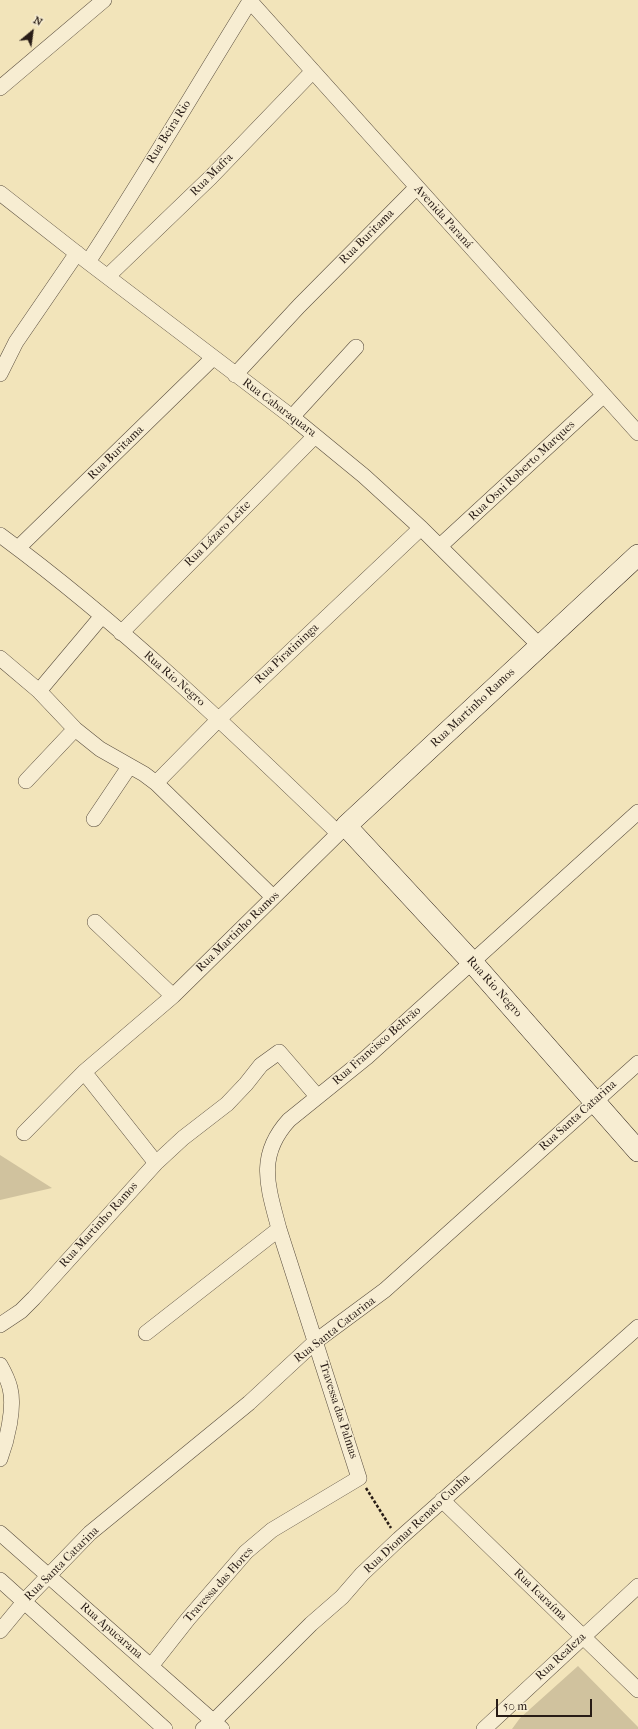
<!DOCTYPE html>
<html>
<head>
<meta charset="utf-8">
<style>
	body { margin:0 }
	#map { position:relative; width:638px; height:1729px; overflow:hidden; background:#f2e4ba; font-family:"IM FELL French Canon",serif }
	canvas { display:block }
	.north { position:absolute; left:12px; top:12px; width:40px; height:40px; -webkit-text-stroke:3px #f7edd2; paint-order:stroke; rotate:29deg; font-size:11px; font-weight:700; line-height:16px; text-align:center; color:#281c16 }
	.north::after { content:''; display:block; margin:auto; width:14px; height:18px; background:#281c16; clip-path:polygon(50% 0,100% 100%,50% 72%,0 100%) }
	.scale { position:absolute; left:496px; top:1699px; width:96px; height:18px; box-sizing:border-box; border:2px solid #281c16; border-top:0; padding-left:5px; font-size:12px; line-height:14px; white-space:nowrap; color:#281c16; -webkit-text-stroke:3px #f7edd2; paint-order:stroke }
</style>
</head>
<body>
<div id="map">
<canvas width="638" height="1729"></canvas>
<div class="north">N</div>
<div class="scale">50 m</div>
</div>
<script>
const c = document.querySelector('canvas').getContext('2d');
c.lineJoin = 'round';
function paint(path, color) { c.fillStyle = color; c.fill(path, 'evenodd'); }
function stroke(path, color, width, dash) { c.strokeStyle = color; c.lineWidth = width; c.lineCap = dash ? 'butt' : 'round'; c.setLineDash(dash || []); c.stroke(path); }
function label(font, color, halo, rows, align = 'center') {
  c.font = font + ' "IM FELL French Canon",serif'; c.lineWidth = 3; c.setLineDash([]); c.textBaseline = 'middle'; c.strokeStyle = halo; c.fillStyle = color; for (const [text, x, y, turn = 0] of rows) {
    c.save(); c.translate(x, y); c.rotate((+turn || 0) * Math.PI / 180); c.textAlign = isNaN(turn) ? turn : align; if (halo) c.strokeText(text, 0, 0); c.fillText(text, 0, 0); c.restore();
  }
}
const green = new Path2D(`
	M0,1155L52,1188L0,1200Z
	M578,1666L638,1727V1729H512L520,1718Z`);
const path = new Path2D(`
	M366,1488L391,1528`);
const street = new Path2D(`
	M249,0L638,433
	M0,88L104,0
	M0,193L88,262L292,417L364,476L421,528L540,646
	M88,262C144,177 196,88 250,1
	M108,276L211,177L313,71
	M0,374L16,342L77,253
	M235,375L299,306L417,187
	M292,417L356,347
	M0,535C121,624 230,729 338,833
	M440,546L604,395
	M18,548L213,358
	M121,633L315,436
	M0,658L39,691L75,729L100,749L144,774L156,783L273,897
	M39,691L102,616
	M26,781L75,729
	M156,783L219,719L421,528
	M94,819L129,767
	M95,922L173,996
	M24,1133L84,1072
	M156,1163L183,1138L227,1104L246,1084L261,1065L279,1052L317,1096
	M0,1325L21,1311L34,1298L156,1163L84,1072L173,996L346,826
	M146,1333L279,1229
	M0,1365C4,1372 8,1380 10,1388C15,1408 7,1440 0,1459
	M442,1500L638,1690
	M0,1533L222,1729
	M0,1580L165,1729
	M0,1631L29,1596L90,1533L249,1403L316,1341L385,1290L638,1063
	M151,1666L188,1619L246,1552L272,1530L359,1478L279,1229C268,1187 256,1156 289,1120L367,1057L638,812
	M203,1729L214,1721L311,1624L342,1597L362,1574L399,1539L638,1327
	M484,1729L638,1586`);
const secondary = new Path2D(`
	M638,555L346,826L472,962L638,1151`);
const streetNames = [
	["Rua Beira Rio",169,132,-58],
	["Rua Mafra",212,175,-45],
	["Avenida Paraná",443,217,48],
	["Rua Buritama",367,237,-45],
	["Rua Cabaraquara",279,408,37],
	["Rua Buritama",116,453,-44],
	["Rua Osni Roberto Marques",522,471,-43],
	["Rua Lázaro Leite",218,534,-45],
	["Rua Piratininga",287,654,-43],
	["Rua Rio Negro",174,679,41],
	["Rua Martinho Ramos",473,708,-43],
	["Rua Martinho Ramos",238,932,-44],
	["Rua Rio Negro",494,987,48],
	["Rua Francisco Beltrão",377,1046,-41],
	["Rua Santa Catarina",578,1116,-42],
	["Rua Martinho Ramos",99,1225,-48],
	["Rua Santa Catarina",335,1330,-38],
	["Travessa das Palmas",338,1410,72],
	["Rua Diomar Renato Cunha",417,1524,-43],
	["Rua Santa Catarina",62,1564,-45],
	["Travessa das Flores",219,1585,-48],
	["Rua Icaraíma",540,1595,44],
	["Rua Apucarana",111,1631,41],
	["Rua Realeza",561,1657,-43]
];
paint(green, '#d0c29e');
stroke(street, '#5a4e3f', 16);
stroke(secondary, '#281c16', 22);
stroke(path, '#281c16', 2.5, [3, 2]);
stroke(street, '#f7edd2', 15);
stroke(secondary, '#f7edd2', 21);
label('12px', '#281c16', '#f7edd2', streetNames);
</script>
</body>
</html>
